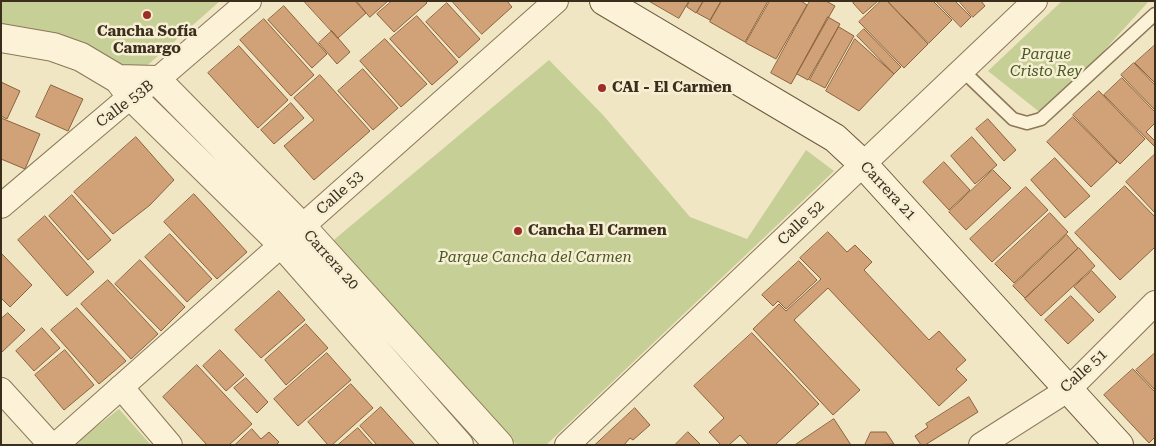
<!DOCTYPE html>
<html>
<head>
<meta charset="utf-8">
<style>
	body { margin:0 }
	#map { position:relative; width:1156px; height:446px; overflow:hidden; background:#f0e6c3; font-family:"Roboto Serif",serif }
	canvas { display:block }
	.frame { position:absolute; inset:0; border:2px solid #3b2e1d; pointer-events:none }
</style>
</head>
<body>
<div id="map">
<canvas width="1156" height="446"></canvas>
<div class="frame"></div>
</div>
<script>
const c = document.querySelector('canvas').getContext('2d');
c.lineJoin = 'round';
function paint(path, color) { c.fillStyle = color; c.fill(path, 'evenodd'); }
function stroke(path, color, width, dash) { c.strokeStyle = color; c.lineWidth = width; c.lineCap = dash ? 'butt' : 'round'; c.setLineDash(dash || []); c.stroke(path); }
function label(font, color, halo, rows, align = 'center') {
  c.font = font + ' "Roboto Serif",serif'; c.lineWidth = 5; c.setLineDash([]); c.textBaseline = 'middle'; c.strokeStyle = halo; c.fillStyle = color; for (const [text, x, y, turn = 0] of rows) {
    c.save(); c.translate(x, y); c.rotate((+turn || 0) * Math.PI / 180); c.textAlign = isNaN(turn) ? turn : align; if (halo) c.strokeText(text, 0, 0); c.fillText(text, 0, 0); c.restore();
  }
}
const green = new Path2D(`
	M1,1H220L133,78L1,27Z
	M1062,1H1149L1072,86L1042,114L988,71Z
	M549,60L603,115L690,217L747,239L806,150L834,171L546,445H517L323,249Z
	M119,409L151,445H73Z`);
const building = new Path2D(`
	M304,1H355L366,13L338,38Z
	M357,1H388L370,17Z
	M392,1H425L427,3L394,32L377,14Z
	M452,1H507L512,7L482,34Z
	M649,1H689L679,18Z
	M690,1H703L696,13L687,7Z
	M704,1H721L710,20L697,13Z
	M722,1H768L745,42L710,22Z
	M770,1H801L807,5L776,59L746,43Z
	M810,1H826L835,6L791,84L771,73Z
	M856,1H878L863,14L853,3Z
	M881,1H887L928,44L904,68L859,22Z
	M888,1H933L952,20L929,43Z
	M936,1H955L971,17L961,27Z
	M959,1H981L985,6L973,17Z
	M447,3L480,39L459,58L426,22Z
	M284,6L327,54L312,68L268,20Z
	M417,16L458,62L432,85L390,39Z
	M828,17L840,24L808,80L797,74Z
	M264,19L314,75L291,96L240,40Z
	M839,27L854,36L825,88L810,80Z
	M864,29L901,67L894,74L857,36Z
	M332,31L350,52L337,64L319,43Z
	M385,39L427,84L401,107L360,61Z
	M855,39L894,74L859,111L826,91Z
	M239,46L288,100L258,128L208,73Z
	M1154,46L1155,47V83L1135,63Z
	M1134,63L1155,85V110L1121,75Z
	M363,69L398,108L373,130L338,91Z
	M320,75L370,131L314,180L284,146L314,120L294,98Z
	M1122,78L1155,112V123L1146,132L1155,141L1154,146L1104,95Z
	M1,82L20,91L7,119L1,116Z
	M51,85L83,99L68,131L36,117Z
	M1099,91L1145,139L1120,164L1073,115Z
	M291,103L304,118L274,144L261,130Z
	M1073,117L1117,162L1091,187L1047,142Z
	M1,118L40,134L25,169L1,159Z
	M988,119L1016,150L1004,161L976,129Z
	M136,137L174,180L150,205L113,234L74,192Z
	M972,137L997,165L975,184L951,156Z
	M1154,155H1155V213L1126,182Z
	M1055,158L1090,196L1065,218L1031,180Z
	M944,162L970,190L949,210L923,182Z
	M993,170L1011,188L966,230L949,212Z
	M1125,186L1155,217V247L1120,280L1075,233Z
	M1026,187L1048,210L992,262L970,239Z
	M194,194L247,252L217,279L164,222Z
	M72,195L111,240L88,260L49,216Z
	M1050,213L1068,232L1014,283L995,264Z
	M45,216L94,272L67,296L18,240Z
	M828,232L847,252L855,245L872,262L864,270L929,340L939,331L966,360L956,369L967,380L939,406L828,288L794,320L860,390L833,415L753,329L779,304L786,311L821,279L800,258Z
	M170,234L212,279L187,302L145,257Z
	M1067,235L1078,248L1025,298L1013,286Z
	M1079,248L1095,266L1041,316L1025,299Z
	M1,253L32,285L10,307L1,298Z
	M140,260L185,307L161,331L115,284Z
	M799,261L817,280L786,309L778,301L773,306L762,295Z
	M1092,271L1116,297L1099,313L1074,287Z
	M108,280L158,334L131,359L81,304Z
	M279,291L305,320L261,358L235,330Z
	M1071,296L1094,320L1068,344L1045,320Z
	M77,308L126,361L99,384L51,330Z
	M8,313L25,330L1,353V319Z
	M306,324L328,348L286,385L265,360Z
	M42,328L60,348L34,371L16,351Z
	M752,333L819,404L775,445H749L740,435L729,445H721L709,432L724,418L694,386Z
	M65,350L94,385L64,410L35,375Z
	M220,350L244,375L226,391L203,366Z
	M327,353L351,380L298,426L274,399Z
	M1155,353V390L1136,370Z
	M197,365L252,424L229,445H207L163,397Z
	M1133,369L1155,392V437L1149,443L1104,395Z
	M246,378L268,402L257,413L234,388Z
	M351,384L373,408L332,445H328L308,422Z
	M969,397L978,412L925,445H921L915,436L928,427L926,424Z
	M381,407L415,445H377L360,426Z
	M635,408L650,425L633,440L630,438L624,445H595Z
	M834,419L851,445H795Z
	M358,428L373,445H338Z
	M252,429L261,439L269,432L279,442L276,445H235Z
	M688,432L701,445H675Z
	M871,432H886L894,444L865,445Z`);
const service = new Path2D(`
	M962,70L1013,119L1027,123L1041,119L1155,14`);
const minor = new Path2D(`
	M1,206L131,96L157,80L249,1
	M121,387L170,445
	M1,390L51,445
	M56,445L556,1
	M567,445L1035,1
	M981,445L1069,389L1155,303`);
const tertiary = new Path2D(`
	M1,38L53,47L81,57L118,79L131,96L282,244L459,445
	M118,79L157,80L302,227L499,445`);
const secondary = new Path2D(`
	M604,1L835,138L863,164L1119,445`);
const markers = [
	[147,15,5,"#9e2d25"],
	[602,88,5,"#9e2d25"],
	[518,231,5,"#9e2d25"]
];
const poiNames = [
	["Cancha Sofía",147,32,"center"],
	["Camargo",147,49,"center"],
	["CAI - El Carmen",612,88],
	["Cancha El Carmen",528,231]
];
const parkNames = [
	["Parque",1046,55],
	["Cristo Rey",1046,72],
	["Parque Cancha del Carmen",535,258]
];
const streetNames = [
	["Calle 53B",125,104,-37],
	["Carrera 21",888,191,47],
	["Calle 53",340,193,-42],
	["Calle 52",801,223,-43],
	["Carrera 20",331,260,48],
	["Calle 51",1084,371,-42]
];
paint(green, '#c5cf96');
paint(building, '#d1a277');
stroke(building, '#8c623d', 1);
stroke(service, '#8c7759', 15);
stroke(minor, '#8c7759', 26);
stroke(tertiary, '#8c7759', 30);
stroke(secondary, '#6e583c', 30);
stroke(service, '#fbf2d7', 12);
stroke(minor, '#fbf2d7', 24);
stroke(tertiary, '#fbf2d7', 28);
stroke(secondary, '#fbf2d7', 28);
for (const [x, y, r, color] of markers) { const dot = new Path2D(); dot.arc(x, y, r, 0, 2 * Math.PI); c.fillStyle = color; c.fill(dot); stroke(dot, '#f7efd3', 2); }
label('bold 15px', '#3b2e1d', '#f7efd3', poiNames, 'left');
label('italic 15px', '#475823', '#f7efd3', parkNames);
label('15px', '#3b2e1d', '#f7efd3', streetNames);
</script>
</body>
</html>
